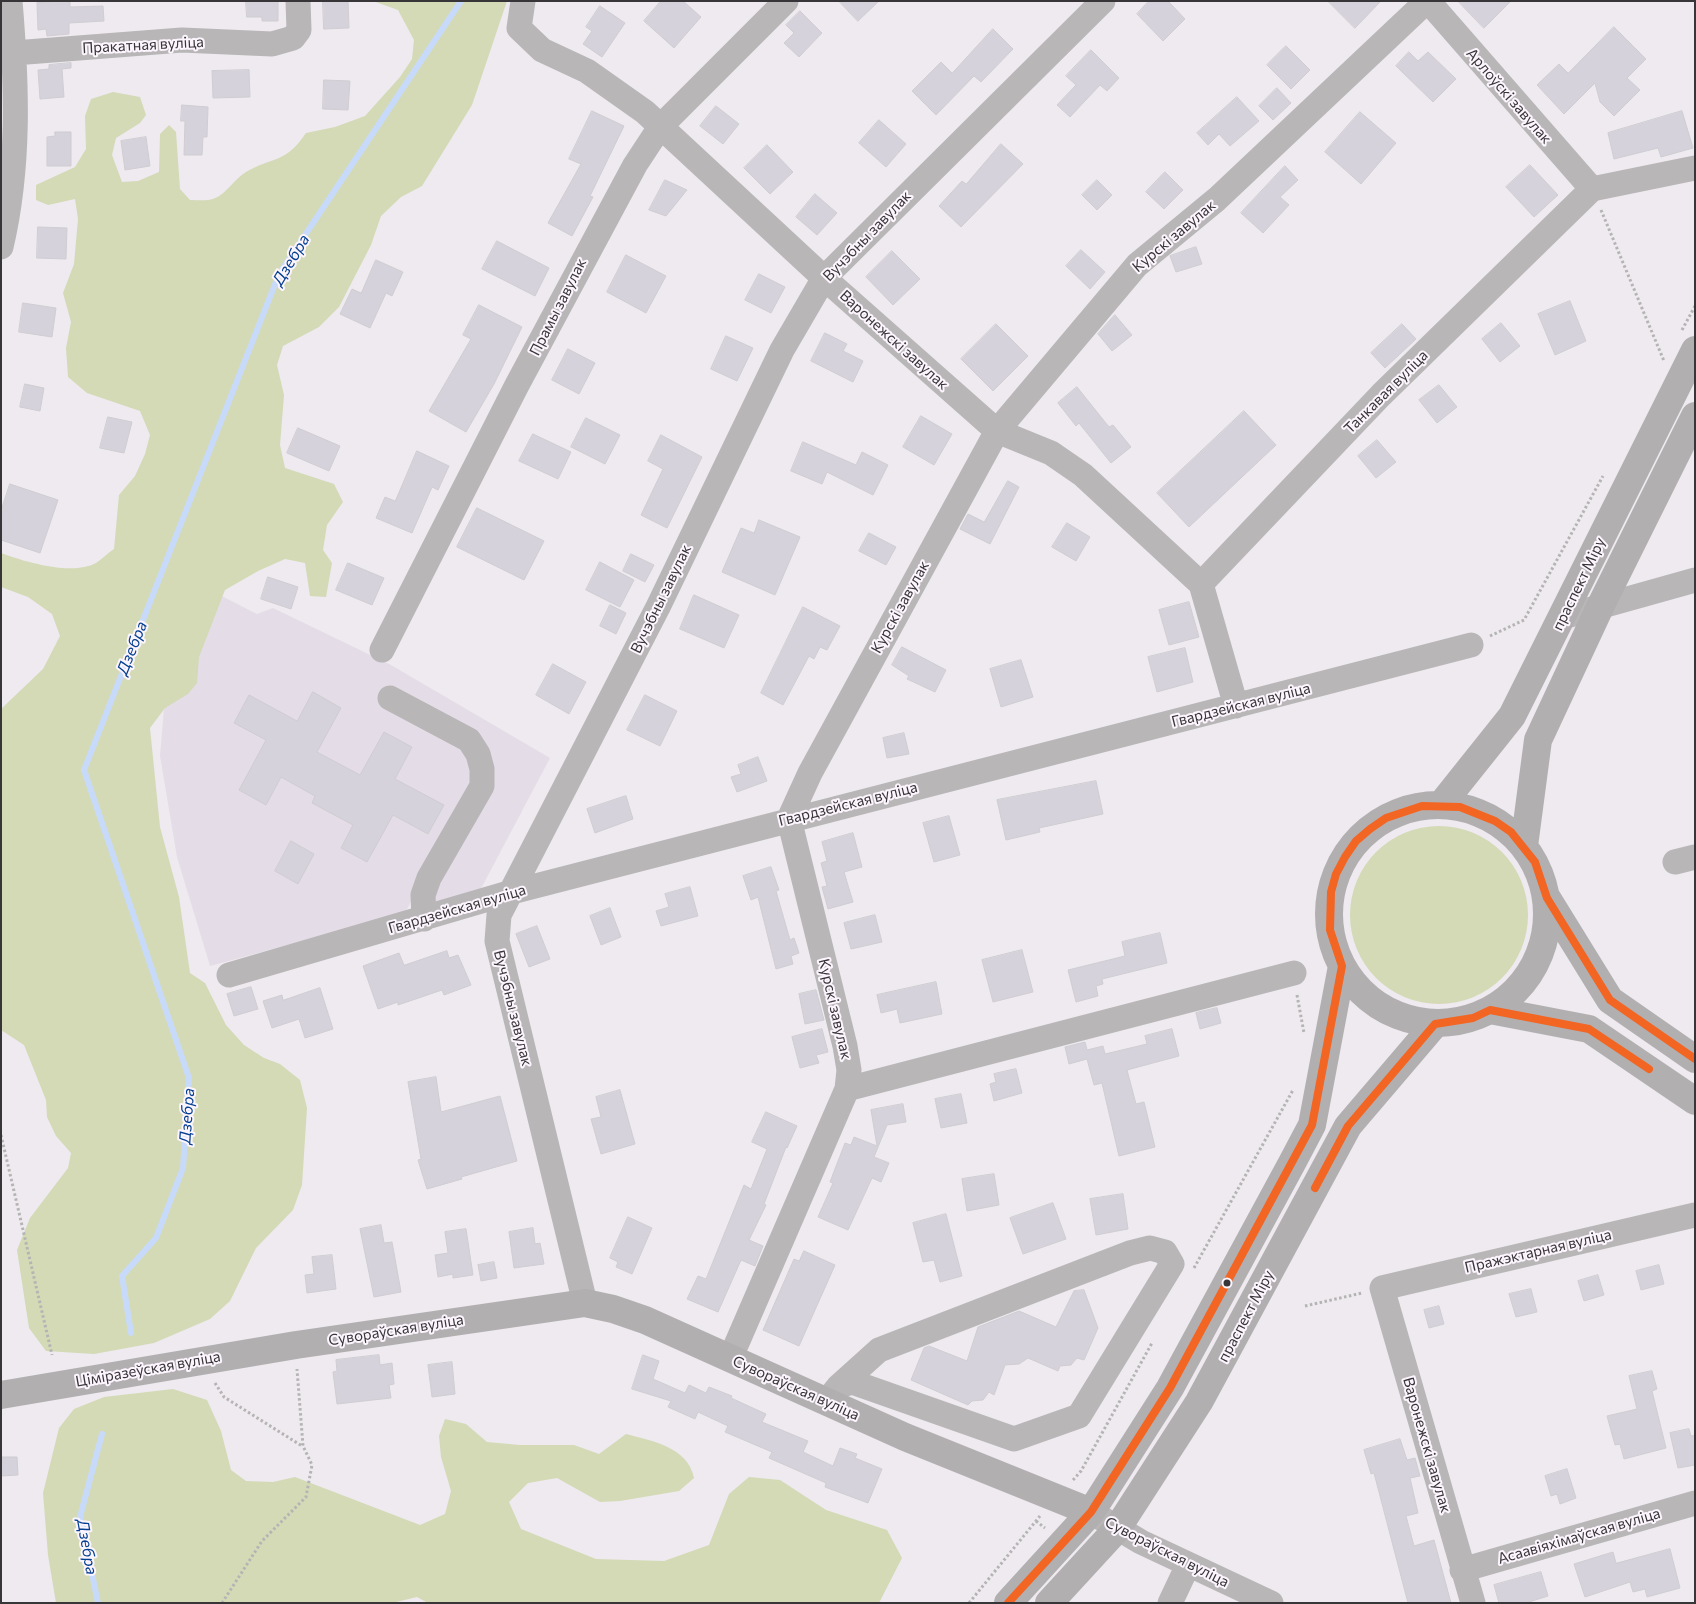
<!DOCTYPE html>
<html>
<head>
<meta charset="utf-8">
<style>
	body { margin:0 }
	#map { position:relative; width:1696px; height:1604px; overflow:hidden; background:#eeeaef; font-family:Commissioner,sans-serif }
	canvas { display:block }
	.frame { position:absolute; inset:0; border:2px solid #383538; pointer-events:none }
</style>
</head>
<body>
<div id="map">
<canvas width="1696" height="1604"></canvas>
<div class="frame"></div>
</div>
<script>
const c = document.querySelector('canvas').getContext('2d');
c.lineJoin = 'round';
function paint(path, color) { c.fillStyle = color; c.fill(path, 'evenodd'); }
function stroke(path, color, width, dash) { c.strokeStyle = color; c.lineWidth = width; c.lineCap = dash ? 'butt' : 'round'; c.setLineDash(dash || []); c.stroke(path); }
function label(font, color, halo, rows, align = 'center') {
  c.font = font + ' Commissioner,sans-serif'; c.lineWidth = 4; c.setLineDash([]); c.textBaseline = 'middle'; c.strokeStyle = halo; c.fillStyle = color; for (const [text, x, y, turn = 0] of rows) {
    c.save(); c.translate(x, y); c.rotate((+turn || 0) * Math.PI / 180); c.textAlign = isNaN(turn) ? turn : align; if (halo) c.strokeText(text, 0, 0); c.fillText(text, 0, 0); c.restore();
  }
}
const built = new Path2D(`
	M206,588L257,614L273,608L391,665L550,758L476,898L435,905L418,888L405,913L210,966L177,857L160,756L168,661Z`);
const green = new Path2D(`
	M373,1H507L472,105L422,186L401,197L381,216L371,245L339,307L319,327L283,346L277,365L284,395L280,445L285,468L334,484L343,502L327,525L323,550L332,563L326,597L310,596L305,563L285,559L258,571L225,590L199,657L197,683L188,694L165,708L150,728L160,827L179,897L190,973L205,983L226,1025L244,1045L264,1058L280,1064L300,1080L307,1108L302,1185L293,1210L256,1248L230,1301L210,1319L154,1343L94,1354L46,1351L29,1328L17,1250L30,1218L68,1168L71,1153L56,1136L47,1117L46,1100L24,1045L1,1030V709L43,669L60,636L52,614L28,597L1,587V553C25,562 72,576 96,563C102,559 108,553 114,549L119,495L135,476L145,454L150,435L140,411L87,393L68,377L66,348L71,322L63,293L74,264L78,219L75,199L48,205L36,200V185L75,167L86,149L85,116L91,99L113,92L140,97L146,115L140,123L116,138L112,155L122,182L138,181L159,172L160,134L169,125L176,132L180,189L190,200C197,200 207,201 213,199C227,194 234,179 246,172C274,156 285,164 306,133L335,127L365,116L400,77L412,59L414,40L398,10Z
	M1350 915a89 89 0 1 1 178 0a89 89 0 1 1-178 0Z
	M173,1389L207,1400L221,1431L231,1470L246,1481L273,1482L295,1477L420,1525L445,1514L451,1491L441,1457L439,1436L445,1419L466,1424L487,1442L520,1445H574L599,1454L626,1434C652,1441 688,1447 694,1478L679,1491L620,1501L600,1502L557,1478L528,1483L509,1502L521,1529L596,1559L664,1561L709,1545L729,1494L749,1477L780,1480L826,1510L887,1530L902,1558L879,1603H428L417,1597L392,1603H56L48,1555L43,1493L59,1428L74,1409L104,1397Z`);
const stream = new Path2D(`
	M131,1333L122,1276L156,1238L183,1168L189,1078L84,770L279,274L461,1
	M98,1603L80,1517L102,1434`);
const building = new Path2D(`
	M246,1H278V21H262V17H247Z
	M323,1H348L349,28L324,29Z
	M661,1H683L701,17L674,48L644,21Z
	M839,1H879L858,21Z
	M1149,1H1168L1185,19L1163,41L1137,14Z
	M1328,1H1381L1355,28Z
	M1458,1H1511L1484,28Z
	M70,2V7L103,6L104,21L69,23V34L47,36L46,29L38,30L37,3Z
	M600,6L625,23L602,57L583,44L592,31L586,27Z
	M800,11L822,33L799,57L784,43L794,33L786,25Z
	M1614,27L1646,59L1627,78L1640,90L1614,116L1600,102L1595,83L1564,114L1537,85L1559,64L1568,73Z
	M993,29L1013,49L981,82L974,76L936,115L912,91L941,62L952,73Z
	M1286,46L1310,70L1291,89L1267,65Z
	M1091,50L1119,78L1107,91L1100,85L1070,117L1057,105L1076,85L1066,76Z
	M1409,52L1418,61L1428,52L1456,79L1433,102L1396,66Z
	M71,63V68L62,69L64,97L40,99L38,70L49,69V65Z
	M249,70L250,97L213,98L212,71Z
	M324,80L350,81L348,110L323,109Z
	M1277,88L1291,103L1273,120L1259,106Z
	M1237,97L1259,121L1230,146L1219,134L1208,145L1197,133Z
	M182,105L208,107L207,137H203L202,155H184L185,121H181Z
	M716,106L739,124L723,144L700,126Z
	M592,111L624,126L590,196L593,197L572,236L548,223L581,164L569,159Z
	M1682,111L1693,148L1661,157L1658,148L1614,159L1608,133Z
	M1360,112L1396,143L1361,184L1325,152Z
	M879,120L906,144L886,167L859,143Z
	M55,132H71V166H47V137L55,136Z
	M146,137L150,166L125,170L121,141Z
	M1001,144L1023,164L961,227L939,206L962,181L966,184Z
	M767,145L793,172L770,194L744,168Z
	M1530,165L1558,195L1534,217L1506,187Z
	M1285,166L1298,180L1280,197L1289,205L1263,233L1241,213Z
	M1165,172L1183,190L1164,209L1146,192Z
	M665,180L687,190L666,216L649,210Z
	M1097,180L1112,195L1097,210L1082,195Z
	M815,194L837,213L817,235L796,217Z
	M38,227L67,228L66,259L37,258Z
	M497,241L549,268L535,296L482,269Z
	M1196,247L1202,264L1176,272L1170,256Z
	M1081,250L1105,272L1090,289L1066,266Z
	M892,251L920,279L893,305L866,277Z
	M626,255L666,276L646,313L607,292Z
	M376,260L403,272L392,296L386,293L370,328L340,314L352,289L361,293Z
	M759,274L785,287L771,313L745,300Z
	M1570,301L1586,341L1555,355L1538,314Z
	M23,303L56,308L52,337L19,332Z
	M479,305L522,327L494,384L466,432L429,411L471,339L463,335Z
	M1115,315L1132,335L1112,351L1098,334Z
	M1501,323L1520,346L1500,362L1482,339Z
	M996,324L1028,356L993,391L961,359Z
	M1402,324L1416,339L1385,368L1371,353Z
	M825,333L847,344L843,351L863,361L853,382L811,361Z
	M726,336L753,348L737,381L711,369Z
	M568,349L595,363L579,394L552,380Z
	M25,384L44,388L40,411L20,407Z
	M1439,385L1457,407L1437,423L1419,400Z
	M1077,387L1109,427L1113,425L1131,447L1111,463L1079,423L1076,426L1058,403Z
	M1244,411L1276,445L1189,527L1157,493Z
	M921,416L952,434L934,465L903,447Z
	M108,417L132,422L124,453L100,448Z
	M586,418L620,435L605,464L571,447Z
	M298,428L340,446L329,471L287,453Z
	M533,434L571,452L558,479L519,461Z
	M661,435L702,457L667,528L641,515L663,469L648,461Z
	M1377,440L1396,462L1376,478L1358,456Z
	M803,442L856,465L862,452L888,465L873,495L827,472L822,484L791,471Z
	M417,451L449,466L438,490L432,487L412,533L376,518L385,497L395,501Z
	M1008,481L1019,487L990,544L960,529L968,514L984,522Z
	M10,484L58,500L40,553L1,540V511Z
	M477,508L544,541L524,580L457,547Z
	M759,520L800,537L775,595L722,572L741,528L754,533Z
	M1067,523L1090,537L1076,561L1052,547Z
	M869,533L896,547L886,565L859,551Z
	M631,554L654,565L645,582L623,571Z
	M600,562L634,580L620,607L586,590Z
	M348,563L384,578L372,605L336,590Z
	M268,577L298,587L291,609L261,599Z
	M694,595L739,615L724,648L680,629Z
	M1189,602L1199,637L1169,645L1159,610Z
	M610,605L626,613L616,634L600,626Z
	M803,607L840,626L827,650L820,647L814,659L809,656L783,705L761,693Z
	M902,647L946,670L935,692L907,679L909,676L892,665Z
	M1185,648L1193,682L1157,692L1148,657Z
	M1021,660L1033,697L1001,707L990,669Z
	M553,664L586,682L569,714L536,695Z
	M313,692L341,708L317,752L360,775L384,732L412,747L395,779L444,805L428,834L393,815L367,862L341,848L353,825L312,803L315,796L281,777L266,805L239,790L266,740L234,723L249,695L297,721Z
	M645,695L677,711L660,746L627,730Z
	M904,733L909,754L887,758L883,738Z
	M758,757L767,781L737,792L731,777L741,774L738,765Z
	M1096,781L1103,814L1039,828L1040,832L1006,840L997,800Z
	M626,796L633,819L595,833L587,809Z
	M949,816L960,855L934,862L923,823Z
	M853,833L862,867L844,872L853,902L828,909L822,887L827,886L821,863L827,861L822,842Z
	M291,841L314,854L298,884L275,871Z
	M771,867L779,890L776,891L790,940L794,938L799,953L791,956L793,964L776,969L758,897L751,900L743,876Z
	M690,887L698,916L661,926L656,911L669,907L665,894Z
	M610,908L621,937L601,945L590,916Z
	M875,915L882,942L851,949L844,923Z
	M537,926L550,959L529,967L516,934Z
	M1160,933L1167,963L1102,979L1103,984L1096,986L1098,996L1076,1002L1068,970L1125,956L1122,942Z
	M1022,950L1033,992L993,1002L982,960Z
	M447,951L449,958L458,955L471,985L444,995L442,990L398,1005V1002L378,1009L363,966L399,953L404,965Z
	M936,982L942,1014L900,1023L897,1009L881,1013L877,995Z
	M251,987L258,1009L234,1016L227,994Z
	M320,988L333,1029L305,1038L299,1019L272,1028L263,1001L282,995L283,1000Z
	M816,990L824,1020L805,1024L799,994Z
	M1217,1008L1221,1023L1200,1029L1196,1013Z
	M822,1029L828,1052L816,1055L819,1063L800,1068L792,1037Z
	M1172,1029L1179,1056L1127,1070L1136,1104L1144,1102L1155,1147L1119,1156L1102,1083L1094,1085L1087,1059L1069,1064L1065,1047L1085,1042L1087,1050L1103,1046L1105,1054L1147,1044L1145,1036Z
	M1016,1069L1022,1093L994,1101L990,1084L996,1082L994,1074Z
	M436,1077L441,1112L500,1096L517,1161L461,1177L462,1179L427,1189L418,1160L421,1159L408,1082Z
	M620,1090L635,1144L601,1154L591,1119L601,1117L596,1097Z
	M961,1094L967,1123L941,1128L935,1099Z
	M903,1104L906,1122L887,1125L874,1157L889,1163L881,1182L872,1178L848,1230L818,1217L833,1183L830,1182L845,1143L851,1145L854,1137L877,1146L871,1110Z
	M766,1112L797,1126L787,1148L786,1147L764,1204L766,1205L749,1240L763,1246L755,1266L741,1260L718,1312L687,1299L698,1276L706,1279L744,1185L751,1189L767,1149L752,1142Z
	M994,1174L999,1205L967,1211L962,1179Z
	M1123,1194L1128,1229L1096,1235L1090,1199Z
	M1053,1203L1066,1239L1023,1254L1010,1218Z
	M946,1214L962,1276L940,1282L934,1260L923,1262L913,1223Z
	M628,1217L652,1228L632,1274L616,1267L618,1262L610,1258Z
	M381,1225L384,1243L392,1242L401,1292L374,1297L360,1229Z
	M533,1228L535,1244L540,1243L544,1264L514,1268L509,1232Z
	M466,1229L473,1275L453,1278V1274L438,1277L435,1255L448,1253L445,1232Z
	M804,1251L835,1265L799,1346L763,1330L794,1259L799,1261Z
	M332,1255L336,1289L307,1293L305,1275L314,1274L312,1257Z
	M494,1262L497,1278L481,1281L478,1265Z
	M1659,1265L1664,1284L1641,1290L1636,1271Z
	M1598,1275L1604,1295L1584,1301L1578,1281Z
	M1531,1289L1537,1312L1516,1317L1509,1294Z
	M1084,1290L1098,1328L1084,1360L1077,1358L1071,1365L1060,1366L1058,1371L1028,1358L1019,1364L1005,1365L994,1395L989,1392L983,1400L972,1401L968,1405L911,1380L924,1348L929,1346L967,1361L978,1327L1019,1311L1056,1327L1074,1291Z
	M1439,1306L1444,1324L1429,1328L1424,1310Z
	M379,1355L380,1365L392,1363L394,1384L389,1385L391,1398L337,1404L333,1372L337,1371L336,1360Z
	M643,1355L659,1361L653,1379L685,1393L689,1385L706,1393L709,1387L732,1396L731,1398L766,1414L762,1422L808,1441L803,1452L833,1466L840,1448L857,1454L855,1458L882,1469L868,1503L825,1487L826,1483L769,1458L772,1452L725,1432L728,1426L698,1412L695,1419L668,1407L671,1401L632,1389Z
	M452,1362L455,1394L432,1397L428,1365Z
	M1652,1371L1657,1389L1652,1391L1666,1448L1624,1459L1620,1444L1615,1445L1607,1416L1637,1409L1629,1376Z
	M1689,1429L1691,1436L1695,1435V1465L1678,1468L1670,1433Z
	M1400,1439L1407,1460L1415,1458L1420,1476L1410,1478L1418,1513L1406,1516L1414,1546L1434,1540L1451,1603H1408L1374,1473L1371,1474L1364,1450Z
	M1,1457H17L18,1475L1,1476Z
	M1567,1469L1576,1498L1560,1504L1557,1494L1551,1496L1545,1476Z
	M1670,1549L1680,1588L1647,1597L1645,1589L1633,1592L1630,1582L1585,1597L1574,1564L1613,1552L1616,1563Z
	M1541,1572L1548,1596L1526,1603H1499L1494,1585Z`);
const path = new Path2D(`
	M1601,210L1664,361
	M1682,330L1695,306
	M1490,636L1524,620L1603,476
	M1297,995L1304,1033
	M1,1135L52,1355
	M1194,1268L1293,1090
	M1305,1306L1362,1293
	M215,1383L224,1397L302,1446
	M1073,1480L1081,1471L1152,1343
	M1036,1521L1045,1528
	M222,1603L262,1541L306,1497L312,1465L303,1446L297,1369
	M969,1603L1040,1516`);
const minor = new Path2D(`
	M523,1L519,28L542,50L587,71L645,112L824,278L997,431L1051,453L1083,475L1201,584
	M1428,1L1592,189
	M14,53L182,40L272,44L293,38L299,30L298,1
	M1,247C20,166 17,84 10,1
	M1563,617L1695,580
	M382,650L517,385L635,165L660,127L786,1
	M390,698L469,740L478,754L482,769V786L429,878L423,895L424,919
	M1236,706L1201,584L1381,395L1592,189L1695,168
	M1675,862L1695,857
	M229,975L512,892L1471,645
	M847,1089L1294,973
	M585,1303L497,941L499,915L658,607L782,350L824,278L1103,1
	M730,1359L847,1089L849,1070L845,1046L789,819L810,773L997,431L1137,265L1217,199L1427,1
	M826,1402L839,1386L852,1382L1014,1439L1079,1416L1172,1264L1165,1252L1150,1248L1130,1253L879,1350L839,1386
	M1091,1512L1141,1542L1271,1603
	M1462,1570L1695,1503
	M1170,1603L1188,1565
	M1473,1603L1382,1288L1695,1215`);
const major = new Path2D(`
	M1329 914a109 109 0 1 1 218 0a109 109 0 1 1-218 0Z
	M1441,805L1512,716L1695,350
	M1524,846L1538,740L1601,605L1695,416
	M1547,898L1610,1000L1695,1059
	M1490,1010L1589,1029L1695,1101
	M1,1395L296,1345L585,1303L613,1309L645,1320L905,1437L1091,1512
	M1008,1603L1091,1512L1170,1388L1292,1163L1312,1125L1342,966
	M1049,1603L1117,1529L1199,1402L1348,1126L1435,1024`);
const bus1 = new Path2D(`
	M1315,1188L1348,1126L1435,1024L1473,1018L1490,1010L1589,1029L1649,1069
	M1008,1603L1091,1512L1170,1388L1312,1125L1342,966L1330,930L1331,892L1336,874L1345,857L1356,841L1370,829L1386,818L1422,806L1460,807L1495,821L1511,832L1535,862L1547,898L1610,1000L1695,1059`);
const markers = [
	[1227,1283,4.5,"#383538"]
];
const streetNames = [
	["Пракатная вуліца",143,45,-3],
	["Арлоўскі завулак",1509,96,49],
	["Вучэбны завулак",867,236,-46],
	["Курскі завулак",1174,236,-40],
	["Прамы завулак",558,307,-63],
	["Варонежскі завулак",894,340,42],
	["Танкавая вуліца",1386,392,-45],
	["праспект Міру",1579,584,-64],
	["Вучэбны завулак",661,599,-64],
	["Курскі завулак",900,607,-61],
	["Гвардзейская вуліца",1241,705,-14],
	["Гвардзейская вуліца",848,804,-14],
	["Гвардзейская вуліца",457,909,-16],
	["Вучэбны завулак",513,1008,76],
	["Курскі завулак",835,1009,77],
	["Пражэктарная вуліца",1538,1251,-13],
	["праспект Міру",1246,1316,-62],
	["Сувораўская вуліца",396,1330,-9],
	["Ціміразеўская вуліца",148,1369,-10],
	["Сувораўская вуліца",796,1388,24],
	["Варонежскі завулак",1427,1445,74],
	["Асаавіяхімаўская вуліца",1579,1536,-16],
	["Сувораўская вуліца",1167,1552,27]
];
const waterNames = [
	["Дзебра",291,260,-59],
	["Дзебра",132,648,-68],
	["Дзебра",187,1116,-86],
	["Дзебра",87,1547,80]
];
paint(built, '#e4dce7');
paint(green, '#d4dab6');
stroke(stream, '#c8dafa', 6);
paint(building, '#d5d2dc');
stroke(building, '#cfcdd1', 1);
stroke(path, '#b5b4b4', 3, [2.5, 2.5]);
stroke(minor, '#b8b6b7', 25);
stroke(major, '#b2afb1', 28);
stroke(bus1, '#f26522', 8);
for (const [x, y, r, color] of markers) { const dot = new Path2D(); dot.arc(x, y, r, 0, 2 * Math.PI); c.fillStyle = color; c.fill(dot); stroke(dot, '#fcf5fe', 2); }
label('15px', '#383538', '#fcf5fe', streetNames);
label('italic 16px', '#054090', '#fcf5fe', waterNames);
</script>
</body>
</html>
